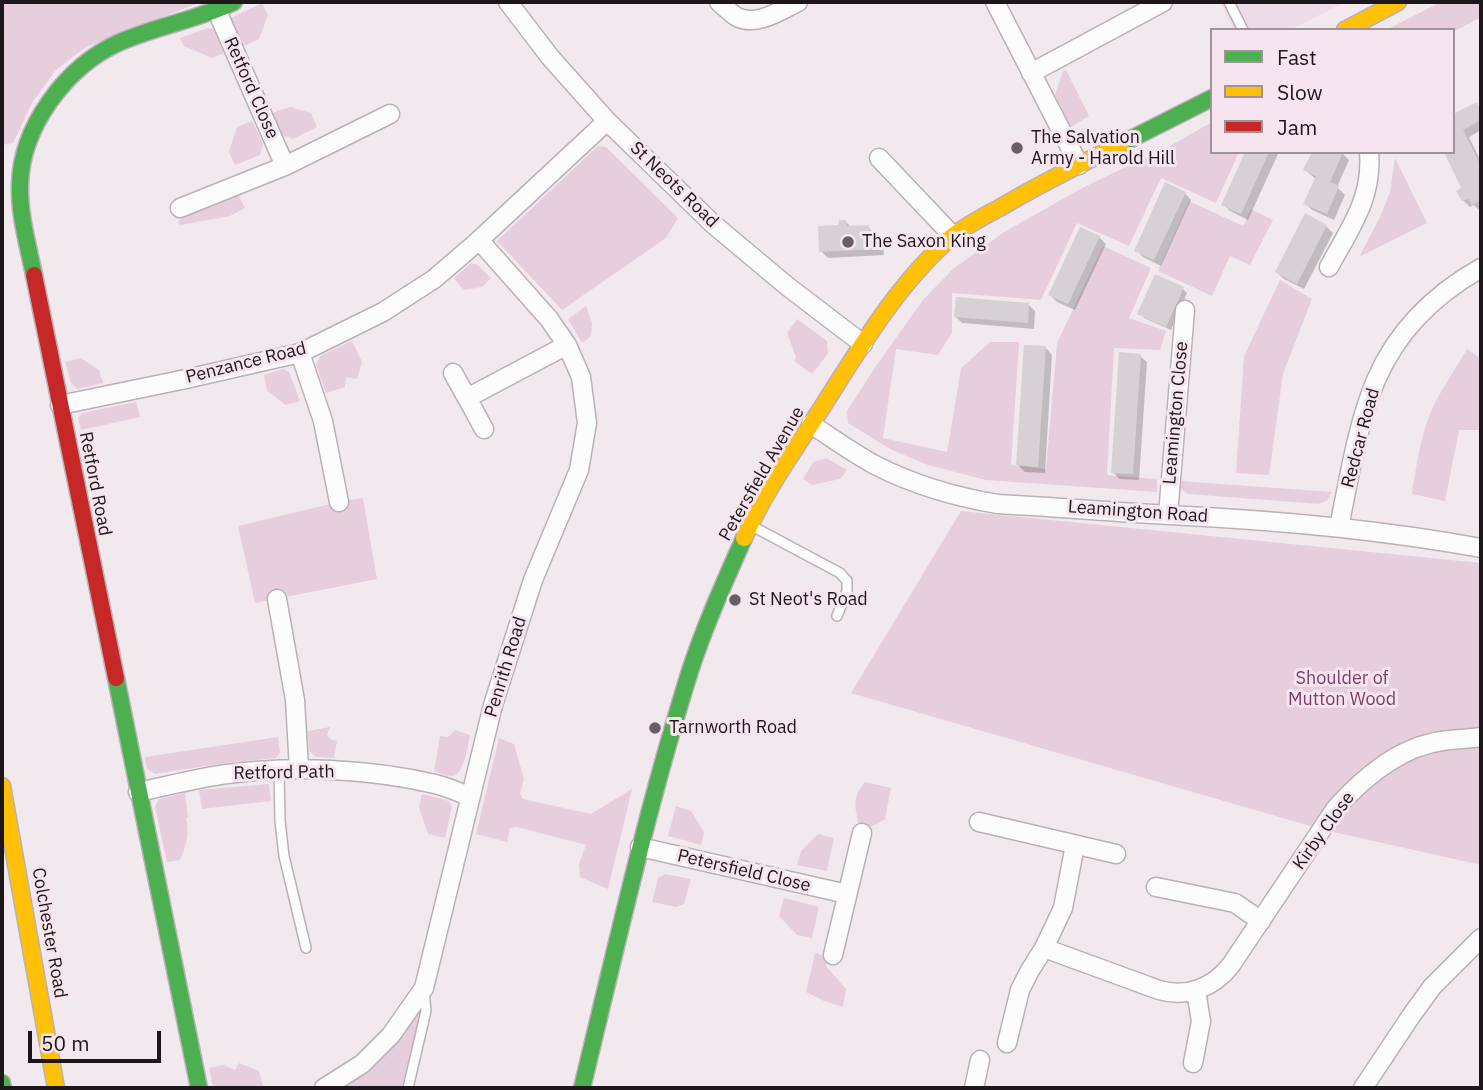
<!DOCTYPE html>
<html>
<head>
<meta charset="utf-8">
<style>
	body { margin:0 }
	#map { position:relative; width:1483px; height:1090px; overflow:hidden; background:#f2e9ee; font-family:"IBM Plex Sans",sans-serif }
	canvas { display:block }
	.frame { position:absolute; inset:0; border:4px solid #1d171b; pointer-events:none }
	.legend { position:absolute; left:1210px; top:28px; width:245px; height:126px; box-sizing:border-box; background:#f6e5ef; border:2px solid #9f939a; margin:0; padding:9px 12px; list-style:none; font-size:21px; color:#1d171b }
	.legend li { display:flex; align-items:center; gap:14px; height:35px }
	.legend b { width:35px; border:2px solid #9f939a }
	.scale { position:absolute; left:28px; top:1031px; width:133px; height:32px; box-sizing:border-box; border:4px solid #1d171b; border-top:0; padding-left:9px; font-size:21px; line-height:24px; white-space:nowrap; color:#1d171b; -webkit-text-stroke:5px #f6e5ef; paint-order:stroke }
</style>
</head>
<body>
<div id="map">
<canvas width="1483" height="1090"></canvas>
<div class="frame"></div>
<ul class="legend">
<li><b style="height:9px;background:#4caf50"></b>Fast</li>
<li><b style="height:9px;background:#ffc107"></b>Slow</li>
<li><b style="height:9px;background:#c62828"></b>Jam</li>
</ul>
<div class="scale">50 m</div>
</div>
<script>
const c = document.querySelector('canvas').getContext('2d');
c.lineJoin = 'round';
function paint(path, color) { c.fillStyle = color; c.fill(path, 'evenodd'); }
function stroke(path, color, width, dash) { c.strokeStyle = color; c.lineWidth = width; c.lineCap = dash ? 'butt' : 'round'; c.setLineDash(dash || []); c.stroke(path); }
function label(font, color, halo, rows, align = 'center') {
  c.font = font + ' "IBM Plex Sans",sans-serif'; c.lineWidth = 6; c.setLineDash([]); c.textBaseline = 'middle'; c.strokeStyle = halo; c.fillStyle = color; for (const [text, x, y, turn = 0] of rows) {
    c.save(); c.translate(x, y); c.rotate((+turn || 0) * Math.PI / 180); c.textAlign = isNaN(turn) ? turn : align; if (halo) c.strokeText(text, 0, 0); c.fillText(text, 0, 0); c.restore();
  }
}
const built = new Path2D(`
	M1220,2H1345L1290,30H1234Z`);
const green = new Path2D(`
	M2,2H201L86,47L56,70L32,103L13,143L2,145Z
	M1441,2H1481V17L1453,32V30H1386Z
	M262,3L268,15L259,39L242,47L231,18Z
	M208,28L214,29L224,53L212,58L184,46L180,38Z
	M1066,70L1089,116L1071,127L1055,95L1063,71Z
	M290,107L311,113L317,127L293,139L282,135L272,113Z
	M252,121L263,143L260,155L235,165L229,152L237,127Z
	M1212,122V152H1239L1216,203L1161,178L1129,246L1077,223L1041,300L952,293V333L938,355L896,349L883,438L947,452L961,368L990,342H1019L1011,465L1046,469L1057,343L1103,246L1151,268L1129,318L1166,331L1160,350L1114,348L1107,475L1157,479V492L986,480L928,465L892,450L848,423L847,411L876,366L923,300L953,269L1004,232L1086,186L1170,146Z
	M598,146L606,147L678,218L666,238L562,310L497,241Z
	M1395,158L1427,223L1359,257L1380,217L1390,192Z
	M234,186L245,208L230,216L180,225L178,222L194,202Z
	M1189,201L1243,226L1251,209L1273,220L1250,265L1230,256L1212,296L1158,271Z
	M471,263L478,265L491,278L482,287L464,290L454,278Z
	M1280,280L1312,299L1283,374L1269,475L1236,473L1244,356Z
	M586,306L592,323L591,336L582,343L568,319Z
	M797,319L827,341L828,354L812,374L794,361L796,357L787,333Z
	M352,341L362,362L357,379L346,377L345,387L326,393L316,365L320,356Z
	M1467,349L1481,359V430H1459L1445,501L1412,494C1417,461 1422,426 1438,397C1447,381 1458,365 1467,349Z
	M81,358L99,370L103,383L77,389L71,383L65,362Z
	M283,369L289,372L300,401L286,405L267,391L264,375Z
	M136,402L140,417L81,430L78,418L82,413Z
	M826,458L847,470L840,479L812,485L803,479L813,462Z
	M1179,481L1332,492L1328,500L1319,504L1188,494L1178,487Z
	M363,498L377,579L255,603L238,526L339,502Z
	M961,511L1481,563V865L1324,830L851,693Z
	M330,727L327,735L332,740L337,741L334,758L316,757L309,751L308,731Z
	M455,730L470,735C468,745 464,776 452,776C446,776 439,773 434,771L440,736L448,737Z
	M278,737L280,753L276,758L225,763L155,774L147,769L145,757Z
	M499,738L514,744L524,779L520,794L523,799L591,814L632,789L608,889L580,877L579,864L586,845L517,827L510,828L507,842L476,834Z
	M865,782L891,788L885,819L864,831L860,830C856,809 850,800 865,782Z
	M269,784L271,801L202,809L199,790Z
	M185,793L188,817L186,818C190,834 186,846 180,860L167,862L155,807L159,799Z
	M422,794L449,801L452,807L445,838L428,834L419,808Z
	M676,806L691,811L704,832L701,845L668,836Z
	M818,834L834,838L827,871L797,865L801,851Z
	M665,874L691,879L684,904L676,907L652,902L658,878Z
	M784,898L819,907L812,938L797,935L779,916Z
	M815,953L827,957L826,966L846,989L843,1007L824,1001L806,992Z
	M424,989L426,1011L408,1088H328Z
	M239,1063L259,1071L264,1088H213L209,1068L223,1065L235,1070Z`);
const shadow = new Path2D(`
	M1476,104L1481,109V130L1469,137L1481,162V210L1480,211L1474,205L1470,207L1463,200L1464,188L1453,152V116Z
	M1247,152H1277L1278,154L1248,220L1230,211L1223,204Z
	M1341,152L1349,160L1337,187L1345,195L1334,220L1312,210L1305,203L1316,179L1305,170Z
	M1185,193L1191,200L1161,266L1143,257L1136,250Z
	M846,222L852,228L868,227L883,244L884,255L828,258L821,251Z
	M1326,226L1333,233L1304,289L1284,279L1277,272Z
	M1099,237L1106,244L1075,310L1057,302L1050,295Z
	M1183,289L1187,293L1171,330L1144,318L1140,313Z
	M1028,304L1035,311L1034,329L962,323L956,317Z
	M1046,348L1052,355L1045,473L1025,472L1018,465Z
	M1140,356L1147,362L1139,480L1119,479L1113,472Z`);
const building = new Path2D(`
	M1477,102L1481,112V120L1463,130L1481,166V200L1472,205L1468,199L1462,201L1456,191L1461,188L1444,152H1453V114Z
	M1245,152H1269L1241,214L1221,205Z
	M1312,152H1343L1330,182L1339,186L1327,214L1303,204L1316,176L1303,170Z
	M1165,182L1186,192L1154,260L1134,251Z
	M1305,213L1327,225L1297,284L1275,272Z
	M839,220H846L847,226L869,225L870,236H877L878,249L819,252L818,226L838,225Z
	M1080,227L1100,236L1068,304L1048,295Z
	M1155,274L1184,287L1166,327L1137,314Z
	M956,297L1029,303L1028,323L954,317Z
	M1024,345L1046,346L1038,467L1016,465Z
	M1119,352L1141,354L1133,474L1111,473Z`);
const lane = new Path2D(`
	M1229,2L1243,30
	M752,526L840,573L847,581V591L837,616
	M279,769L280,821L284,856L306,948
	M408,1088L426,1011L424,991`);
const street = new Path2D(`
	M508,2L550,57L607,121L713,224L787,286L863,344
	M719,2C725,7 730,13 737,17C757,27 781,10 798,2
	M995,2L1079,165
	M217,11L285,166L390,114
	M1031,73L1163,2
	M879,158L953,236
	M180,208L285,166
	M1329,267C1350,228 1373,198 1369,152
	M300,353L323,421L339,502
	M453,373L467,398
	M60,405L186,379L300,353L383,312L434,279L476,243L607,121
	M811,424C832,438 853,453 875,465C914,485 955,497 998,504C1055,507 1112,512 1169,515C1273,520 1378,529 1481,548
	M484,429L467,398L567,345
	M1168,515L1185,310
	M1339,527C1349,479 1357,425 1376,380C1397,331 1435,294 1481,268
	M277,599L295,700L299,769
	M138,792C168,786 197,778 227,774C292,765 371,769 435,784C447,787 459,792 470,797
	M979,822L1116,854
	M640,847L847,894
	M1156,887L1235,903L1261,921
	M1044,948L1159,990C1187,998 1213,988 1231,965L1336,808C1364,777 1399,747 1442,741C1455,739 1468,739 1481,737
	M833,955L862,833
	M1007,1043L1020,990L1029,972L1044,948L1063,908L1075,845
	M1193,1063L1201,1021L1196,991
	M324,1088L362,1064L391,1035L424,988L493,705L533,580L579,470L587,423L581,377L567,345L549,319L479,240
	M974,1088L980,1060
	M1363,1088L1411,1016L1432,987L1481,938`);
const fast = new Path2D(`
	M1121,144L1212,98
	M34,275C28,245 19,215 20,185C21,127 66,67 118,43C156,26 197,20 234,2
	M116,678L199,1088
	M2,1083L3,1088
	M582,1088C616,948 647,808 690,671C705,625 725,581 744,538`);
const slow = new Path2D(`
	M1345,30L1398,2
	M744,538C764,492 794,451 821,409C858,351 899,281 953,236C968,224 986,215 1003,206C1041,183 1081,164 1121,144
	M2,786L56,1088`);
const jam = new Path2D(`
	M34,275L116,678`);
const markers = [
	[1017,148,7,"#686065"],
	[848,242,7,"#686065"],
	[735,600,7,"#686065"],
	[655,728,7,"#686065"]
];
const streetNames = [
	["Retford Close",251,88,66],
	["St Neots Road",674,185,44],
	["Penzance Road",246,363,-14],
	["Leamington Close",1176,413,-85],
	["Redcar Road",1361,438,-75],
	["Petersfield Avenue",762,474,-60],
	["Retford Road",95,484,79],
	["Leamington Road",1138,512,4],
	["Penrith Road",506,667,-73],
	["Retford Path",284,773,-1],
	["Kirby Close",1324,831,-54],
	["Petersfield Close",744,871,13],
	["Colchester Road",49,933,80]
];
const poiNames = [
	["The Salvation",1031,138],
	["Army - Harold Hill",1031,159],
	["The Saxon King",862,242],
	["St Neot's Road",749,600],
	["Tarnworth Road",669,728]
];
const parkNames = [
	["Shoulder of",1342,679],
	["Mutton Wood",1342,700]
];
paint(built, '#eddce7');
paint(green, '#e6cedd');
paint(shadow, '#0003');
paint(building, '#d7d0d4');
stroke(lane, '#b9b1b6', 12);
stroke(street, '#b9b1b6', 21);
stroke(fast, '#b9b1b6', 19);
stroke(slow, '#b9b1b6', 19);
stroke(jam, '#b9b1b6', 19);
stroke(lane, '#fdfcfc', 9);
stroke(street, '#fdfcfc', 18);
stroke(fast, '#4caf50', 16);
stroke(slow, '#ffc107', 16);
stroke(jam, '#c62828', 16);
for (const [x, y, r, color] of markers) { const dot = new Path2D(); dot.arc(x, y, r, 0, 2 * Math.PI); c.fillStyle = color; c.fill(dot); stroke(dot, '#f6e5ef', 2.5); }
label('18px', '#1d171b', '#f6e5ef', streetNames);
label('18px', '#1d171b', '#f6e5ef', poiNames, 'left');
label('18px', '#7a3f68', '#f6e5ef', parkNames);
</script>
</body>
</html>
